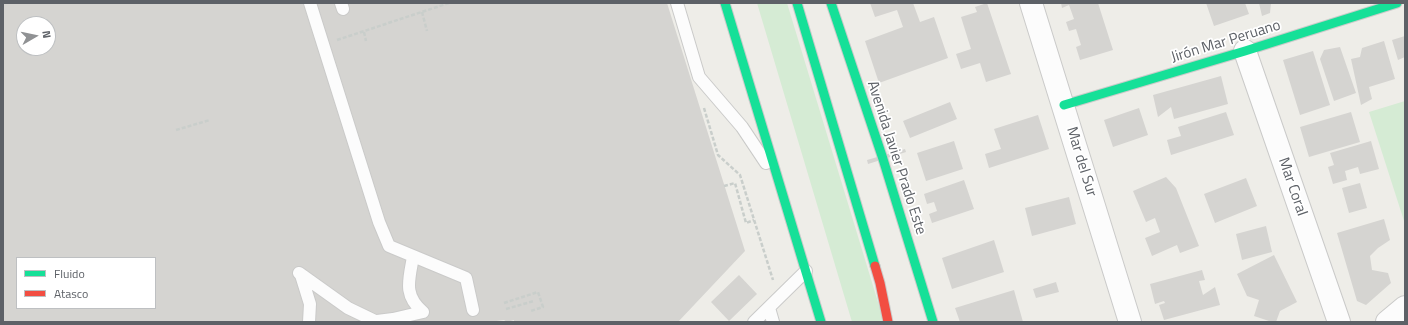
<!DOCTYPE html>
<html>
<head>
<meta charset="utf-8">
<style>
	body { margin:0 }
	#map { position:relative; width:1408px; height:325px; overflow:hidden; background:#eeede8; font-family:"Titillium Web",sans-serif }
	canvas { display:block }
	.frame { position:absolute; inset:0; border:4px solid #5d6167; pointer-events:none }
	.legend { position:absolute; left:16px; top:257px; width:140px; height:52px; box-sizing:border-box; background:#fff; border:1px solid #bec0c2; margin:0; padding:5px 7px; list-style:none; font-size:12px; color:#5d6167 }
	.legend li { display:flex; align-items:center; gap:8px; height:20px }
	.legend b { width:20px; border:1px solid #bec0c2 }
	.north { position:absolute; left:16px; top:16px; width:40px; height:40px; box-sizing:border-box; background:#fff; border:1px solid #bec0c2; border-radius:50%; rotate:81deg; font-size:11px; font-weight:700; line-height:16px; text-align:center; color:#5d6167 }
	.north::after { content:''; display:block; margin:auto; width:14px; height:18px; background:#909294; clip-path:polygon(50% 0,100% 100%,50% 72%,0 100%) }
</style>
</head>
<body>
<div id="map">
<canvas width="1408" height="325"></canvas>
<div class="frame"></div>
<ul class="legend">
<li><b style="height:5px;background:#16e098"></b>Fluido</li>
<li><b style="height:5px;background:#f24e42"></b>Atasco</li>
</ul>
<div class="north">N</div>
</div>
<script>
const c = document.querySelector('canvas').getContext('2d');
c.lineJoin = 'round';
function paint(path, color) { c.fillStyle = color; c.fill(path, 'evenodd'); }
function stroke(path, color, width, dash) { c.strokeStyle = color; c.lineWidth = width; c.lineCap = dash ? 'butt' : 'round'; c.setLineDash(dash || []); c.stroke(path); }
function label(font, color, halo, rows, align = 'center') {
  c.font = font + ' "Titillium Web",sans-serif'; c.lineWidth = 3.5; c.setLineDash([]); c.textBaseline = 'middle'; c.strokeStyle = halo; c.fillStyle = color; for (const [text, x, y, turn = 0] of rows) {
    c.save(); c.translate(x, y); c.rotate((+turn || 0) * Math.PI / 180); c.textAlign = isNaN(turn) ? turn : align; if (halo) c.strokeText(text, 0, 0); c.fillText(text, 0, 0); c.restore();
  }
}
const green = new Path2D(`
	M757,3H787L884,322H852Z
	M1405,101V224L1369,112Z`);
const building = new Path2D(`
	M3,3H667L745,251L678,322H514V320L507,322L504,320L489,322H3ZM24,24H48V48H24ZM17,258H155V308H17Z
	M870,3H913L920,22L934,17L948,58L879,83L865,41L903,27L897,10L875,17Z
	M987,3L1011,74L986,82L980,63L961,69L956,54L971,49L961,17L977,12L975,7Z
	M1061,3H1098L1113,50L1080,60L1076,47L1081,45L1076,29L1069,31L1066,22L1074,19L1069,5L1062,8Z
	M1206,3H1245L1249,14L1214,26Z
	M1259,3H1271L1270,13L1262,16Z
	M1405,36V57L1398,60L1392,40Z
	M1384,41L1395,79L1369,87L1372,99L1361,105L1351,59L1360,57L1362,48Z
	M1340,47L1356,93L1334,101L1320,59L1324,50Z
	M1313,51L1330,105L1300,115L1283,60Z
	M1221,76L1228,104L1174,119L1171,107L1158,117L1153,95Z
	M950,102L957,119L910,138L903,121Z
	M1139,108L1148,135L1113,147L1104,120Z
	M1226,112L1234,135L1171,155L1167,140L1181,136L1178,127Z
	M1351,112L1360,142L1309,157L1300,127Z
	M1038,115L1049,149L989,168L985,154L1001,149L994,129Z
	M954,141L963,169L926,181L917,153Z
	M1371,141L1379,169L1360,174L1358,167L1345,171L1347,180L1333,184L1328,167L1334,165L1330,153Z
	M905,149L906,152L868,164L867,160Z
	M1166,177L1176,188L1199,246L1180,253L1177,245L1152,256L1145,238L1160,232L1155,218L1146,222L1133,191Z
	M1246,178L1257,206L1215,223L1204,194Z
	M964,180L974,209L932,223L929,214L937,211L934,202L927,204L924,194Z
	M1360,183L1367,208L1349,213L1342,188Z
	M1069,197L1076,224L1032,236L1025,208Z
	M1384,219L1390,240L1378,248L1370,256L1372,270L1388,273L1391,283L1366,305L1357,301L1337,233Z
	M1266,226L1272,252L1242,260L1236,234Z
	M994,240L1004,272L952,289L942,258Z
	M1274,255L1297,302L1280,311L1276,322H1272L1254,316L1259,300L1247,296L1237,274Z
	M1202,270L1205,280L1199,281L1203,295L1215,287L1220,305L1164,320L1159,305L1165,303L1164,301L1155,304L1150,284Z
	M739,275L757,294L729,321L711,302Z
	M1056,282L1059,292L1036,298L1033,289Z
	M1014,290L1023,322H960L955,308Z`);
const path = new Path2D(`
	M422,12L427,31
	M364,32L366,41
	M337,40L449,3
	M704,108L718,155L740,175L773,280
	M176,130L210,120
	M724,186L735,183L746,223L754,220
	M504,303L538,292L543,307L531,311
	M506,309L534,301
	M508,321V322`);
const lane = new Path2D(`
	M310,3L379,222L389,246L466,278L473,310
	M341,3L343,9
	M677,3L699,77L742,127L766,163
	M413,257C409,280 403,295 423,312
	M299,273L348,308L375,321
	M301,275L310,304L309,322
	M769,308L773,322
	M369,322L393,319L423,312
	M754,322L806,271`);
const street = new Path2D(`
	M1031,3L1130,322
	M1245,51L1339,322
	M1387,322L1405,307`);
const fast = new Path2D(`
	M725,3L821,322
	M797,3L875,266
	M831,3L883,159L933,322
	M1064,105L1245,51L1397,3`);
const jam = new Path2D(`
	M875,266L880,283L888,322`);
const streetNames = [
	["Jirón Mar Peruano",1226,42,-17],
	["Avenida Javier Prado Este",896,158,72],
	["Mar del Sur",1081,162,73],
	["Mar Coral",1292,187,71]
];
paint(green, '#d5ebd4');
paint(building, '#d5d4d1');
stroke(lane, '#cacac9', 14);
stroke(street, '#cacac9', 24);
stroke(fast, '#cacbca', 11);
stroke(jam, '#cacbca', 11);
stroke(path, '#c9cecb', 2.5, [4, 2]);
stroke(lane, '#fcfcfc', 12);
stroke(street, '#fcfcfc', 22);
stroke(fast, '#16e098', 9);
stroke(jam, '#f24e42', 9);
label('15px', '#5d6167', '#fff', streetNames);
</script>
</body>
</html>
